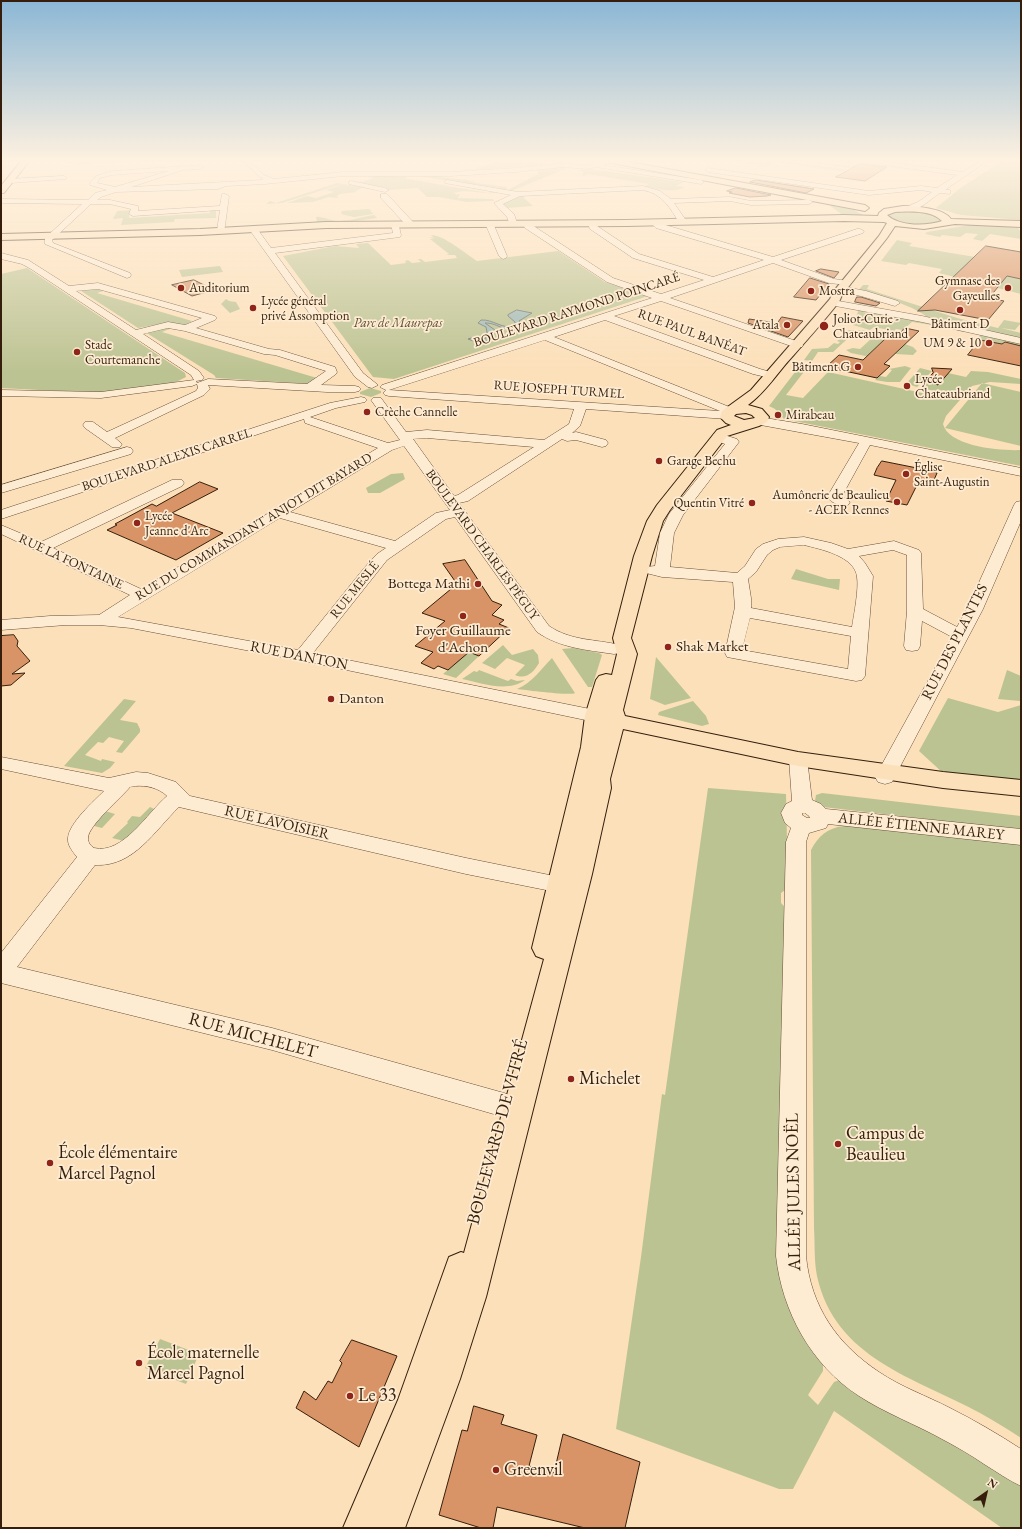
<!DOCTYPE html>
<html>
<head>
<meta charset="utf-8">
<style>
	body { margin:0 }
	#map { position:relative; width:1022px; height:1529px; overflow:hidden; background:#fce0ba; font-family:"EB Garamond",serif }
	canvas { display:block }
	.frame { position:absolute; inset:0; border:2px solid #351f0c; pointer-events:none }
	.north { position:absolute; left:966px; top:1473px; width:40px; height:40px; -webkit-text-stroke:3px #fdebd2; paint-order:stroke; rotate:34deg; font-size:11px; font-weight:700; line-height:16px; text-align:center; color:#351f0c }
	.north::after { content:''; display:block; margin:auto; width:14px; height:18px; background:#351f0c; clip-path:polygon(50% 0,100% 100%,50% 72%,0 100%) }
</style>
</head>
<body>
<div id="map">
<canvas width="1022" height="1529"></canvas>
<div class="frame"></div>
<div class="north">N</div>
</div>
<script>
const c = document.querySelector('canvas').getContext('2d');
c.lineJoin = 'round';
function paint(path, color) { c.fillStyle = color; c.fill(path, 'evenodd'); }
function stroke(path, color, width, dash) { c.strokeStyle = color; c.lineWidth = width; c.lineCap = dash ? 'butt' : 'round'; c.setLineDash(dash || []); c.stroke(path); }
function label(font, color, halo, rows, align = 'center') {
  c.font = font + ' "EB Garamond",serif'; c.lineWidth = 3.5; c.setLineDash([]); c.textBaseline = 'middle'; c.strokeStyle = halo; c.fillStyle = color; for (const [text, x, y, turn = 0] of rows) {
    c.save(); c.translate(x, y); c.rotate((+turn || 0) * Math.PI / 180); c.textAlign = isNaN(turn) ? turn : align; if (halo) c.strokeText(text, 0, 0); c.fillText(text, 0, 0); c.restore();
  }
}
const green = new Path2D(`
	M503,159L541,160L544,165L461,171L467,169L473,170Z
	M750,159L777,160L772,161L775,162L767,167L741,163Z
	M1005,159H1021V220L961,215L936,208L959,189Z
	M781,161L812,165L822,164L820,166L845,169L842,171L779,163Z
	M562,166L570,167L511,191L508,190L538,174L537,170Z
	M584,168L683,182L676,186L685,187C673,194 657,188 644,187L649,184L588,174L583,176L582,174L584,172L578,171Z
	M371,175L407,177L405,178L408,179L489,193L492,191L499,192C484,196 469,188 454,193L457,195L458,194H460L458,198L493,199L494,201L466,202L439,197H427L418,188L387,190V188L359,183L373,178L368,177H373Z
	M445,175L438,177L468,180L476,183L507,187L505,190L499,189L500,188L416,176Z
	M337,183L342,184L282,203L266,204L270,201L276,203Z
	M343,184L368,188L372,187L378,189L362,188L355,191L357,192L340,194L337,196L338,198L329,197L313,202L287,203L307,196L316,198L334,192L326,190Z
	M518,196H525L523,197L533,206L507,208L502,203Z
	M829,205L854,210L863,215L844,216Z
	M369,209L373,214L354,217L341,214L342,211Z
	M134,210L133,214H129V218L210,213V210L216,211V218L175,219L174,222L121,225L123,218L113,219L117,211Z
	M897,210L929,212L944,219L941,223C920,225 902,228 885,214Z
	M374,215L377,218L355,221L317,222L316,217C321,216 331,221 338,221C350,221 362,217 374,215Z
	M976,224L1018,228L1021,232V239L990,234L982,241L973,239L978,234L966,233L960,237L942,235L940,237L925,234L927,232Z
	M431,235C444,235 466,254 477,261L558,251L605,282L648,296L394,379L373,377L283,256L335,246L359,248L356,244L368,243L391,265L406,263L405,261L408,260L412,263L421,262L418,259H421L425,262L457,258L455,255H446L449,254L430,239L435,238L428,237H433Z
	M897,240L912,243L909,246L975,257L963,269L1021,279V294L939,273L942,269L909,263L906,265L881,261Z
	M220,266L223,272L182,277L179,270Z
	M27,268L185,373L186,377L174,383L96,393L1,388V274Z
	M863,285H869L867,289L957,318L998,328L1004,320L1021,323L1015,330L1001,328L1021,333V340L930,320C920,307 874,294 858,291Z
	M92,287L103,291L97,293L192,321L185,325L165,323L138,328L78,289Z
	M226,299L229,301L236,302L240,309L230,313L221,304Z
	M859,309L863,310V312L869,313L871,311L967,331L963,332L946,327L912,322L903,330L896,329L894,331L874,327L870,330L853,325Z
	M169,327L172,328L162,332L317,378L311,384L216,378L214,375L145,332Z
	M849,330H862L887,337L868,355L875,358L851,353L846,350L853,348L860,349L872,338L871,335L855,332L833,352H818L812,361L804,360L812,349L828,348L834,343L838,344L840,342L837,341L842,336L846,337L848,335L845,334Z
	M981,334L1021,344V357L1001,344L977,339Z
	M905,344L913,347L917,351L913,355L895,354Z
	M802,363L810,364L786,395L803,398L828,372L931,395V397L938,394L949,396L950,394L921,388L926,381L938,385L948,373L966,377L971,371L988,372L1021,379V384L990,382L972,386L946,416L943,424C949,447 1002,451 1021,450V466L784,419L775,409L769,406Z
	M905,366L911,368L900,382H887L875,380L880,376L886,377L892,370L889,369Z
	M920,368L932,371L917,387L908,384L907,383Z
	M982,383L1021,392V446L945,428Z
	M370,388L381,391V393L371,397L360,394V392Z
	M403,473L405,479L380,493H368L366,488L391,474Z
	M796,569L828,579H840L839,590L791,579Z
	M503,645L512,655L533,649L538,655L539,663C534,672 526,680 515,675L525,665L507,658L495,669L482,663Z
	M573,648L599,653L602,655L592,687H588L562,649Z
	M469,652L479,656L456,678L443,674Z
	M656,657L691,698L665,705L650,699Z
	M552,658L575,693C570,696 526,690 517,689C533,682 540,670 552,658Z
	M479,670L508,681L511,679L517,681L525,680C507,693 482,683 462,679L474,671L477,672Z
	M1007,670L1021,676L1020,701L998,699Z
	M948,698L998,712L1021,705V782L943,773L919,751Z
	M124,699L136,701L120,720L137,723L140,729V732L122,753L116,752L124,741L109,737L103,743L98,742L85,755L101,761L102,759L115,762L110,768L102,773L64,766Z
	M693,701L706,716L709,724L702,726L658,715L659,712Z
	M708,788L786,794L788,888L781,893V903L787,909L779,1254L823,1363V1371L808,1395L818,1405L834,1382L839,1380L952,1443L1021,1486V1528H1002L834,1411L793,1489H779L616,1429L641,1257L662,1094L665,1095Z
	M822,793L1021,816V830L823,807L815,801L816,795Z
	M150,807L154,809L130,836L124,841L112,838L128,823L127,822L132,816L140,817Z
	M105,811L115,814L102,828L94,826Z
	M843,826H863L1021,843V1438C1008,1429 994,1421 980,1413C916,1378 835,1359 817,1276C814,1261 815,1244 814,1228L811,850C818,836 828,828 843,826Z
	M160,1339L199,1354L186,1384L145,1368Z`);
const water = new Path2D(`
	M517,310L532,313L519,321L522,324L521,327C503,334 500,323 485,323L495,330L491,340L479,343L468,339L471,338L479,341L486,338L487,332L486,327L478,323L481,320C493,319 503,330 515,326V322L508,316V315Z`);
const building = new Path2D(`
	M860,164L887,167L865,181L836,177Z
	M756,180L814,189L806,193L750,182Z
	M736,188L771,195L767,196L750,197L729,193L732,192L727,191Z
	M986,246L1021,252V279L1007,276L989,298L1004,301L988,320L935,310L918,311Z
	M821,269L839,272L834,278L816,271Z
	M810,278L829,284L816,300L794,297Z
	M194,280L214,290L192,296L172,285Z
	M857,297H861L880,303L876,306L855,302Z
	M782,317L803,321L788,337L748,323L749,319L777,323Z
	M905,328L919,331L884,364L890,366L877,378L826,367L839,355L863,360L887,337L893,338L895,335L897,336Z
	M980,340L1002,344L1005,342L1021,346V366L968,355Z
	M932,368L952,369L938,385L926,381L933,373Z
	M882,461L927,470L937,473L931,487L917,485L907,505L886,501L896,480L874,475L877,468Z
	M200,482L218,489L172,513L223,533L176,560L107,530L117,525L115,524L152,504L156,506Z
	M465,560L492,601L502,605L492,615L504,620L499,624L509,628L479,656L469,652L448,670L438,666L434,669L421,663L433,652L415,646L445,621L422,613L457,584L443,564Z
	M14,635L18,641L17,646L30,661L12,674L25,673L11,685L1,686V636Z
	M352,1340L397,1356L359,1447L296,1408L304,1391L316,1400L328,1381L332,1383L342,1363L340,1361Z
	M474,1406L504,1415L501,1424L537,1435L529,1466L554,1473L563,1434L640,1462L625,1528H585L497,1507L493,1528H481L439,1515L462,1430L467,1431Z`);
const minor = new Path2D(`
	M67,159L75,160L128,159L125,161L75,164L67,162Z
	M241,159H248L264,175L274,179L343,172H451L516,168L563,163L587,165L609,159H620L603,165L701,180L704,182L701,184L596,167L587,169L563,167L516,172L451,176H343L265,184L226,186L218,189L116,192L101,197L97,200H110L138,206V211L220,206L222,194H225L229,196L224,233H218L217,231L220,210L133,216L129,214L131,209L110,204H91L52,240L53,243L130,273L131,275L130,277L127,278L45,244V238L82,204L1,203V199L88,200L95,193L107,190L90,185V183L96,176L112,171L201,165L204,167L201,169L183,170L131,187L262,180L263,178L260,177ZM169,171L115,187L97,183L100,178L112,175Z
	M800,159H819L851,163L853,161L850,159H868L963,172L983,159H990L945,190H950V194L940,193C930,199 919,212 906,211V207L918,202L932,192L921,190L869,195L708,172L705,170L708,168L869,191L921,186L937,188L957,175L860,162L852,167L803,161Z
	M64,176L67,178L66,179L10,183L7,181L10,179Z
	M447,180L518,192L643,186L660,191L671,199L730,197L751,201L809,200L813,202L809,204L751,205L730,201L674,203L687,222L683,224H680C670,208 663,194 643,190L520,196L503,204L514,214L517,223L513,225H510L507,217L494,203L511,195L445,183V181Z
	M351,181L385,188L389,190L385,192L349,184V182Z
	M381,194H387L413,222V226H407L381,198Z
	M486,221H492L493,223L507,256L506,258L503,259L499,256L485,223Z
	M526,221H532V225L613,278L661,294L704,280L633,258L590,229L588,224L589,222H595L597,226L639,254L713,277L764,260L656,228L651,223L652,221H658L662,224L773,257L857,229H860L864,231L863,233L781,260L834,279L848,281L850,283L848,285L829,283L773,263L670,298L802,343L803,345L802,347H794L661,301L614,316L760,369L774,373L775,375L774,377L770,378L753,374L605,320L554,337L732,408L734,410L731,413L733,415L731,418L727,419L586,409L580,426L572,433L576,432L606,440L608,443L606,446L602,447L576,440L567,441L562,439L468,501L459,503L549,626C571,641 595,639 620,645L622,649L620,653L614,654C587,650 560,648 537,632L455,517L446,519L387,560L313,653L595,710L601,712L604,716L601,720L595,722L318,664L131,628L99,625H66L1,630V620L50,616L99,615L130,595L1,534V525L41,542L172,480H182L184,483L182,486L53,548L141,589L378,448L305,423L304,419L1,519V510L330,403L361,397L365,398L367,400L365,402L336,408L310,417L388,443L400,440L371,400L373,398H381L406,432L427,430L544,440L569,424L574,409L389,396L385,395L383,393L386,390L380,387L382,385L652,298L607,282L525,228L524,226ZM545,340L720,411L389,390ZM427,438L534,447L458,495L454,496L413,439ZM404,446L450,510L436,513L395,541L290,512L392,450ZM280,518L386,548L377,554L365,567L298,650L118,617Z
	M392,222H398L401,235L400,237L275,253L363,373L378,385L372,388L368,387L355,377L249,229L253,227H256L271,248L393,233L391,224Z
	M1,253L28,260L69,286L98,283L215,316L217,318L215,320L196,328L269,349L280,350L335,367L337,372L336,374L321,385L355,386L359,387L361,389L359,391L355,392H327L208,385L210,389L204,395L115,438L122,444L120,447H112L85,428L83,425L85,422H93L107,432L196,391L198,388L197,384L192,386L101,398L1,396V390L101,392L194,380L191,375L31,269L22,264L1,259ZM98,289L202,318L185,325L168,322L136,330L76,291ZM168,328L185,331L264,354L275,355L326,371L307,384L208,379L197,383L196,381L202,380L204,378L199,371L143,334Z
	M840,286L866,291L898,301L900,303L895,306L861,296L837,291L835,289Z
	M833,300L922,316L1021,338V344L922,322L830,305L828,303L830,301Z
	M759,417L802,424L1021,468V476L870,445L842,496L850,502L848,505C840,507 832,503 827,497L859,443L755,424L753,421L755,418Z
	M718,433L737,439L739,442L683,515L674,533L670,567L737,573L745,566L756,549L763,544L778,539L804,537L831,543L848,549L894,541L919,550L921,553L923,609L957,627L967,609L1014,505L1016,502L1021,501V521L983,609L892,782L885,784L878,782L875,777L952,637L922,621L920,646L918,650L912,651L906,650L904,646L907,611V555L893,550L859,556L865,563L873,576L865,676L862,680L856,681L727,657L725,653L735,607L733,582L662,577L646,573L644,570L646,567L655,566L660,533L669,514L725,444L714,440L712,437L714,434ZM804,545C820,549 855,556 857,577C859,589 854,614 852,627L751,608V598L748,579L756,572L767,555L773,550L780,547ZM750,618L851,636L848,669L742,650Z
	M127,447L131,448L133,451L131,454L1,493V485Z
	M798,753L805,754L807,759L812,800L821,804L826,809L1021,829V845L828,824L826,828L809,833L806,842V1256C811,1307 837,1344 879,1372C901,1387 927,1396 950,1408C974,1420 998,1434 1021,1449V1486C1008,1480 997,1472 984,1464C971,1455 957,1447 942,1439C915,1424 885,1413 859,1396C811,1365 782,1311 776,1256L786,842L791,828L785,823L781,813L786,804L792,801L789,759L791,754ZM805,813L809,816L810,818H807L802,815V813Z
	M1,757L109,778L136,772L148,773L176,782L190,796L466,858L569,879L572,885L569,891L561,893L466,874L179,807C154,831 134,867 95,865L17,967L272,1028L504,1093L513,1096L517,1105L513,1114L504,1117L272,1050L1,983V953L77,857C73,852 67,845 68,838C69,823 94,801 104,791L1,769ZM136,786C146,785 159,788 167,796C148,812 123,855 94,848C91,846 88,843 88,838C88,826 121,798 130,787Z`);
const major = new Path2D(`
	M23,159H31L4,193H1V186Z
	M597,159H613L865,205L869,208L865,211L601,161Z
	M903,206C915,206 944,208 951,219L1021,221V227L955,224L924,229L895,226L887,238L842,295L839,302C824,321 808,339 792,357C777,373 766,392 748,405L762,409L769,417L767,422L759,426L727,436L670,510L663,521L652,556L631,638L637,654L623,710L625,716L798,752L943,772L1021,780V796L943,788L798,766L623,729L610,779L611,788L592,874L486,1297L460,1379L405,1528H343L398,1400L449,1257L461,1252L464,1253L544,959L536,956L532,948L581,747L585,716L596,680L599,676L606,674L612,675L617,654L613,638L634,556L647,521L657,505L717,430L731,425L726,423L720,417L722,411L751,390L830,299L833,292L879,236L887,223L884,222L844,221L627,226L326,228L200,235L1,240V234L200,229L326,222L627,220L844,215L878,216L879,213L884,209ZM895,212C909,211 932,210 942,221C927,226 900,227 887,215ZM746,413L752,415L755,418L744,420L734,416L736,414Z`);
const markers = [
	[181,288,4,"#8f2418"],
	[1008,288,4,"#8f2418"],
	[811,291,4,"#8f2418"],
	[253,308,4,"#8f2418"],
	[960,310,4,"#8f2418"],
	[787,325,4,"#8f2418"],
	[824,326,5,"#8f2418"],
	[989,343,4,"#8f2418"],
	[77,352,4,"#8f2418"],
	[858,367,4,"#8f2418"],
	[907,386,4,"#8f2418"],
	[367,412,4,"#8f2418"],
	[778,415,4,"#8f2418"],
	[659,461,4,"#8f2418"],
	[906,474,4,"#8f2418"],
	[897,502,4,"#8f2418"],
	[752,503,4,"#8f2418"],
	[137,523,4,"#8f2418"],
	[478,584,4,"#8f2418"],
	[463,616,4,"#8f2418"],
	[668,647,4,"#8f2418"],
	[331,699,4,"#8f2418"],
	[571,1079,4,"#8f2418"],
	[838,1144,4,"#8f2418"],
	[50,1163,4,"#8f2418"],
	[139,1363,4,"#8f2418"],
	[350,1396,4,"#8f2418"],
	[496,1470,4,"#8f2418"]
];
const farPoinames = [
	["Gymnase des",1000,281,"right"],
	["Gayeulles",1000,296,"right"],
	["Auditorium",189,288],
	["Mostra",819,291],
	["Lycée général",261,301],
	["privé Assomption",261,316],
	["Joliot-Curie -",833,319],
	["Chateaubriand",833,334],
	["Bâtiment D",960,324,"center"],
	["Atala",779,325,"right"],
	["UM 9 & 10",981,343,"right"],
	["Stade",85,345],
	["Courtemanche",85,360],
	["Bâtiment G",850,367,"right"],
	["Lycée",915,379],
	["Chateaubriand",915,394],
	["Crèche Cannelle",375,412],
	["Mirabeau",786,415],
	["Garage Bechu",667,461],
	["Église",914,467],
	["Saint-Augustin",914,482],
	["Aumônerie de Beaulieu",889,495,"right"],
	["- ACER Rennes",889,510,"right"],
	["Quentin Vitré",744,503,"right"],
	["Lycée",145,516],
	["Jeanne d'Arc",145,531]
];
const farStreetnames = [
	["BOULEVARD RAYMOND POINCARÉ",577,310,-18],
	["RUE PAUL BANÉAT",692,333,20],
	["RUE JOSEPH TURMEL",559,390,4],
	["BOULEVARD ALEXIS CARREL",167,460,-18],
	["RUE DU COMMANDANT ANJOT DIT BAYARD",254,527,-31],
	["BOULEVARD CHARLES PÉGUY",482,545,54],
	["RUE LA FONTAINE",71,562,25],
	["RUE MESLÉ",355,590,-51]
];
const farParknames = [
	["Parc de Maurepas",398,323]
];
const poiNames = [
	["Bottega Mathi",470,584,"right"],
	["Foyer Guillaume",463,631,"center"],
	["d'Achon",463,648,"center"],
	["Shak Market",676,647],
	["Danton",339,699]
];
const streetNames = [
	["RUE DES PLANTES",955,642,-63],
	["RUE DANTON",299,656,11],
	["RUE LAVOISIER",277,823,13],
	["ALLÉE ÉTIENNE MAREY",921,827,6]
];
const nearStreetnames = [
	["RUE MICHELET",253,1036,15],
	["BOULEVARD DE VITRÉ",498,1132,-75],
	["ALLÉE JULES NOËL",794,1192,-91]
];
const nearPoinames = [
	["Michelet",579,1079],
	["Campus de",846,1134],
	["Beaulieu",846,1155],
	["École élémentaire",58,1153],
	["Marcel Pagnol",58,1174],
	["École maternelle",147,1353],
	["Marcel Pagnol",147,1374],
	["Le 33",358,1396],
	["Greenvil",504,1470]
];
paint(green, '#bcc392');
paint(water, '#a1bbb8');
stroke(water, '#767d73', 1);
paint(building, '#d89366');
stroke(building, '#351f0c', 1);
stroke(minor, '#674f38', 1);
stroke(major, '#351f0c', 2);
paint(minor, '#fdebd2');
paint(major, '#fce0ba');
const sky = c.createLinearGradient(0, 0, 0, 373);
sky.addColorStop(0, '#8bb7d5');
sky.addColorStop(0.43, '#fef1e0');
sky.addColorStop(1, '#fef1e000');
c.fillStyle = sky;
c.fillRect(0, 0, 1022, 373);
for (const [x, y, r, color] of markers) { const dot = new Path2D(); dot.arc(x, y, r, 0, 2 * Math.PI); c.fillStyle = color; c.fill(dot); stroke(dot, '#fdebd2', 1.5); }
label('13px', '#351f0c', '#fdebd2', farPoinames, 'left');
label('13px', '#351f0c', '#fdebd2', farStreetnames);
label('italic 13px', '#5e5034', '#fdebd2', farParknames);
label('15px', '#351f0c', '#fdebd2', poiNames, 'left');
label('15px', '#351f0c', '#fdebd2', streetNames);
label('18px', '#351f0c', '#fdebd2', nearStreetnames);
label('18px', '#351f0c', '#fdebd2', nearPoinames, 'left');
</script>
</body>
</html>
